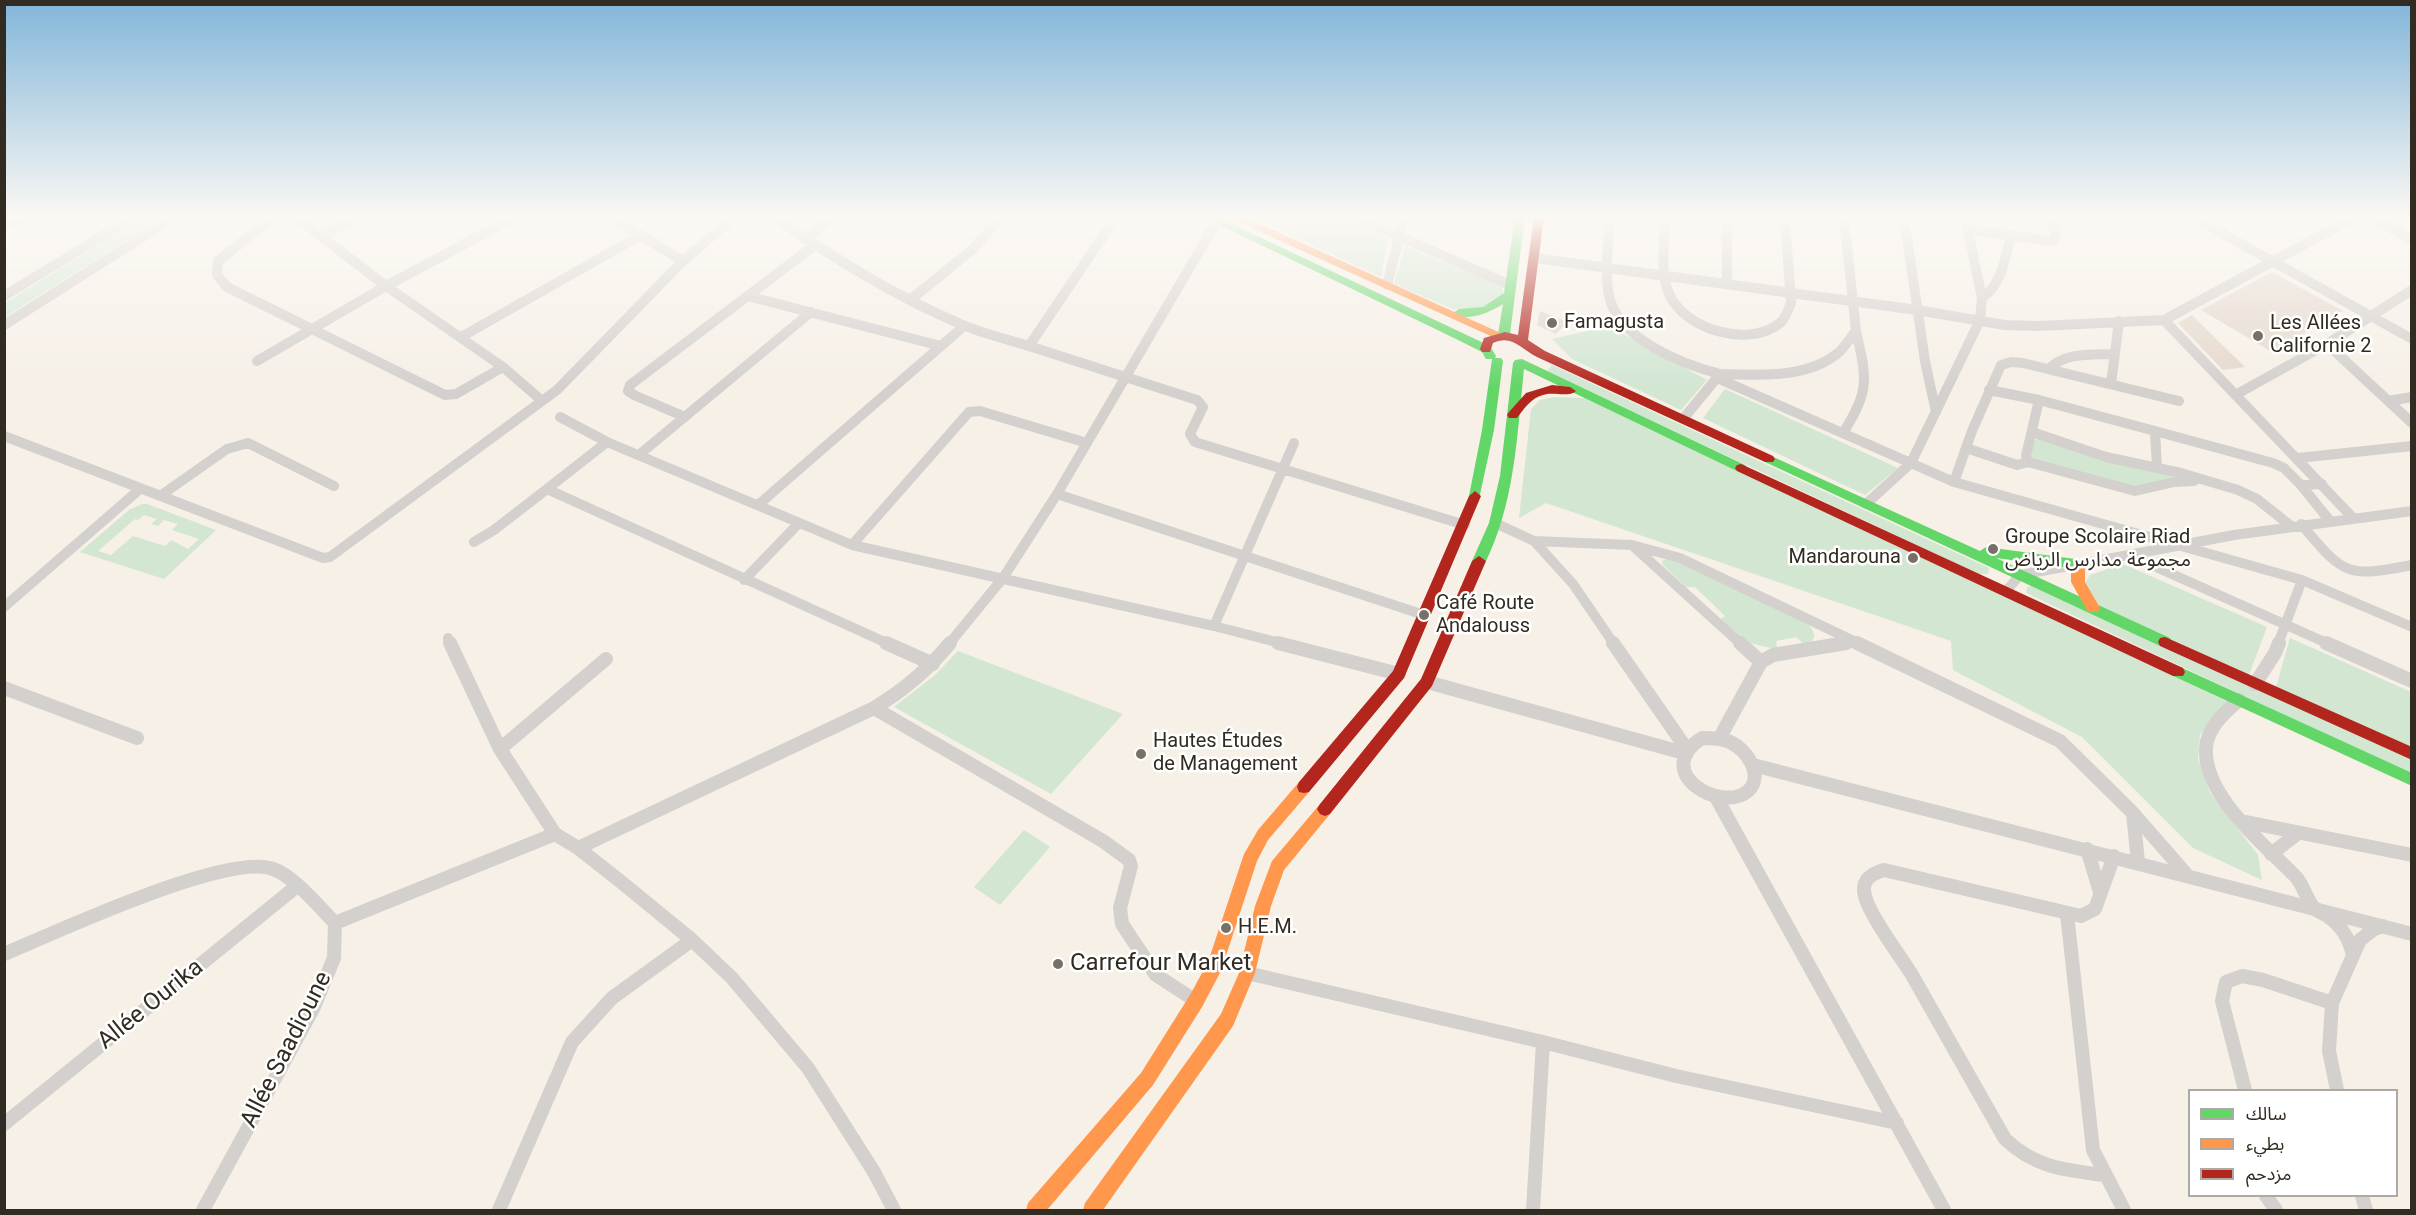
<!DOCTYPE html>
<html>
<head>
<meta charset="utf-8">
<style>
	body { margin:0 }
	#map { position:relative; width:2416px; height:1215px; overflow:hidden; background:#f6f0e7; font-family:Roboto,"Noto Sans Arabic",sans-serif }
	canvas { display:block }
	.frame { position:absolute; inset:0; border:6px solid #322b21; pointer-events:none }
	.legend { position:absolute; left:2188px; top:1089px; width:210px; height:108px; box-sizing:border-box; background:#fff; border:2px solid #adaaa6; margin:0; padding:8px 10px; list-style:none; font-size:18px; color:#322b21 }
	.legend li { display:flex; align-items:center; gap:12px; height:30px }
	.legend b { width:30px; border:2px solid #adaaa6 }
</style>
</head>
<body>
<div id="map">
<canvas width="2416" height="1215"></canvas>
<div class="frame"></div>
<ul class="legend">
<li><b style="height:8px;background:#63d668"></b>سالك</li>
<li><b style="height:8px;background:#ff974d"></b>بطيء</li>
<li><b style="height:8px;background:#b3261e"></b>مزدحم</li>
</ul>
</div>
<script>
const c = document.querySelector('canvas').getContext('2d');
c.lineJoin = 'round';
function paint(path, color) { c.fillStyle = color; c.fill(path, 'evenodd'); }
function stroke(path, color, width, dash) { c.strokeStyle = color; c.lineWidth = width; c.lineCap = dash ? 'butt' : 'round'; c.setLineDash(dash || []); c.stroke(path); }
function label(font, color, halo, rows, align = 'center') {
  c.font = font + ' Roboto,"Noto Sans Arabic",sans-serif'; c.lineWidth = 5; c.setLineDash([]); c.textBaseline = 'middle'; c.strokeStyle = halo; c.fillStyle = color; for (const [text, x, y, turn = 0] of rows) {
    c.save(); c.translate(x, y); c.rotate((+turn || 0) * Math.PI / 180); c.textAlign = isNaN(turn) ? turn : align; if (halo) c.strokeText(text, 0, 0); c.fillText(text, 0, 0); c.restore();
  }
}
const green = new Path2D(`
	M142,217H164L5,317V303Z
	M1251,217H1341L1388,238L1381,277Z
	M1405,246L1502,286L1503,293L1491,308L1453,309L1394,284Z
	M1609,326L1707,380L1681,410L1572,359L1552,339Z
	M1552,365L1989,568L1988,574H1978L1547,371Z
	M1725,389L1898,468L1865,495L1703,418Z
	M1554,397L1585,398L2228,702L2200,735L2198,758L2210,793L2258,855L2262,880L2193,848L2082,737L1953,670L1951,641L1546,503L1519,518L1531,409L1540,400Z
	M2042,438L2172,474L2173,479L2133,488L2036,463L2031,456L2034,440Z
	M142,504H147L216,530L164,579L80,552L129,510ZM144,515L157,519L151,524L158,526L164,520L178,524L172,530L199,539L188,549L171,540L165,546L133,536L111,555L98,551L135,519L138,520Z
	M1666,559L1694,568L1809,625C1814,632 1817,636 1810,643H1803L1796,637L1776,641L1777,647L1775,649L1746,642L1720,620L1725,616L1695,587H1686L1663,565L1662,561Z
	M2123,564L2267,627L2249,675L2096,607L2084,585L2090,575Z
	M2032,586L2411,759V775L2026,593L2027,587Z
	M2290,638L2411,692V750L2276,687Z
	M958,651L1123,714L1051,794L894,707L935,675Z
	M1024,830L1050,847L1000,905L974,887Z`);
const building = new Path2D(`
	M2272,272L2343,311L2272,352L2201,310Z
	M1540,311L1568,322L1556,334L1537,325Z
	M2192,315L2245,367L2223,370L2178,323Z`);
const streetFar1 = new Path2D(`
	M273,217L218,261L217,275L227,287L445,395L456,394L503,367
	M296,217L386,286L503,367L541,400
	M611,217L683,261L734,217
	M774,217C834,258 896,297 963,325C984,334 1007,339 1029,346L1116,217
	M1355,217L1510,285
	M1610,217C1609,242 1604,270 1609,295C1617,339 1682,364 1720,374
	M1665,217C1665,241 1659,273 1670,296C1687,330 1749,348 1780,323C1786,318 1788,310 1791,303L1785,217
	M1727,217V284
	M1904,217L1925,361L1936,412
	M2193,217L2412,339
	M2369,217L2412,239
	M4,223L32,217
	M1968,229L2049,241L2054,240L2056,236L2051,217
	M321,236L359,217
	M805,239L832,217
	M1534,258L1917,310L2005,325L2038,326L2164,320L2355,217
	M1387,285L1404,217
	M2412,290L2327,344L2412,423
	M4,296L133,217
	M747,296L941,346
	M1982,298C2002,284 2005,258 2011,236
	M910,300L973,249L1001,217
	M2164,320L2354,519
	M4,325L174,217
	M461,337L641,235
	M1029,346L1197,400L1203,407L1190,434L1195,442L1465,525
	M257,361L386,286L515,217
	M2049,369C2065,352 2092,355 2114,354
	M1717,378L1954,482L2302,580
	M2111,384L2119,321
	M1989,390L2039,400L2155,431L2157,468
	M2237,394L2327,344
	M2039,400L2026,456L2028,462L2135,491L2174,482L2194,481
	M2388,401L2412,397
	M560,417L607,442L852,545L1214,626L1284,644
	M685,417L634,395L628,391L630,385L815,245
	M1683,419L1720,374C1759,375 1806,379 1838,353C1845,347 1850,338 1856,331L1844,217
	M2155,431L2273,463L2284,468L2301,485L2322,484
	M2032,432L2106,457L2181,473L2238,490L2257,499L2291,526
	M1843,433C1870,390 1867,379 1856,331
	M4,436L323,558L330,557L557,390L683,261
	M1966,448L2017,465L2028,462
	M640,454L811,312
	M2298,458L2412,446
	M1954,482L1972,431L2001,365L2011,362L2023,363L2179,401
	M2301,485L2330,521
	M547,489L607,442
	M1057,494L1424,615
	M160,496L227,449L248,443L334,486
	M1866,504L1911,463L1980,320L1982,298L1965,217
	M758,505L964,326
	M1495,523L1534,541L1632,545L1680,558L1860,644
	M2301,524C2344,575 2346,578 2412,565
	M1534,541L1573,584L1614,644
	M474,542L494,530L547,489L889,644
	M852,545L969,412L980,411L1087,443
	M1633,546L1741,644
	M744,580L799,523
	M2007,590L2020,575L2129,555
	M4,607L140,489
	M1214,626L1294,443
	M448,638L451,644
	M949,644L1003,578L1057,494L1217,221
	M1837,644L1856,641
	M2278,644L2302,580L2412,627
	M2329,644L2129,555L2234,535L2412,511`);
const street = new Path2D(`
	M450,643L500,749L555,834L578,848L620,881L692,940L732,978L808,1068L874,1172L894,1210
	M886,643L933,664
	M1278,643L1399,674
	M1613,643L1686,748
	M1740,643L1761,662
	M1857,643L2060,741L2133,813L2187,875
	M2326,643L2412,681
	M1427,682L1684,753
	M2255,684L2275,653L2279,643
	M4,688L137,738
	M2239,700C2225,712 2207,728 2206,748C2203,796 2265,845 2296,877C2304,886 2306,899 2314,908C2317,911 2322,913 2326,915C2340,924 2350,939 2353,956
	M874,708L1103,841L1129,860L1131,866L1120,908L1122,924L1156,975L1196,1001
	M1702,738C1711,738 1721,738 1730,742C1746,749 1765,775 1748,791C1721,814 1650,772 1702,738Z
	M1719,739L1761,662L1773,655L1846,643
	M500,749L606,659
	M1753,765L2412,934
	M1716,797L1944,1210
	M2133,813L2138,862
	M2241,821L2412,855
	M578,848L874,708C904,690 928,670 950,643
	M2087,849L2100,892
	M2271,854L2297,834
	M2067,914L2093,1150L2124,1210
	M335,923L555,834
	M4,954C55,933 227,852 273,869C294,876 319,907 335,923L334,958L313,1009L203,1210
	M1247,973L1543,1042L1676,1076L1897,1123
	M2245,1090L2222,1001L2226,982L2242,976L2263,980L2332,1003
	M2337,1090L2329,1051L2332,1003L2360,940L2374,929L2383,926
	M4,1124L297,886
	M2104,1175C2064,1170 2036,1168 2005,1139C1974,1084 1943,1029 1912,975C1900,955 1866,912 1864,891C1863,878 1874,873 1884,870L2081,916L2095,909L2114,856
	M2266,1196L2276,1210
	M2362,1196L2366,1210
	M499,1210L572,1042L612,998L692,940
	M1533,1210L1543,1042`);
const fast = new Path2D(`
	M1203,217H1217L1490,346L1496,356L1495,358H1501L1503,361L1494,430L1479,499L1475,501L1469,496L1482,430L1492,359H1486L1482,352L1454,338Z
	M1515,217H1525L1510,334L1504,338L1498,334L1503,304C1491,312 1466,323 1453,313L1459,309L1483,307L1504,293Z
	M1522,359L1745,465L1747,468L1745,471H1737L1524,369C1517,435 1515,505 1484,565H1474L1472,561L1489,523L1500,476L1513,363L1515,360Z
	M1769,455L1980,551L1986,547L2090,561L2092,565L2085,570L1996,558L2170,638L2172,642L2170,646H2160L1765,462L1763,459L1765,456Z
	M2178,666L2412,773V786L2173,676L2171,672L2173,668Z`);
const slow = new Path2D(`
	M1233,217H1245L1505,335L1503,338H1495L1234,220Z
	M2078,561L2085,566V582L2100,608L2098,612H2088L2071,582V566Z
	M1304,781L1309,782L1311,787L1309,792L1268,840L1257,861L1221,971L1202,1007L1153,1085L1047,1210H1026L1028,1203L1141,1073L1190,995L1208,962L1244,854L1258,830L1299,782Z
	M1325,802L1330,804L1333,809L1330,814L1284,870L1271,906L1255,973L1233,1026L1103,1210H1083L1085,1203L1221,1014L1239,973L1255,906L1272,861L1320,804Z`);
const jam = new Path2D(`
	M1534,217H1544L1528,340L1545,351L1773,456L1775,459L1773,462H1765L1537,357C1521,349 1512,334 1493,343L1490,352H1482L1480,349L1484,338L1505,332L1518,335Z
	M1552,385L1570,387L1576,391C1568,398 1553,391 1543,395C1531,398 1524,409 1517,418H1509L1507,415L1509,412L1526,393Z
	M1741,464L2183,668L2185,672L2183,676H2173L1737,471L1735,468L1737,465Z
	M1475,491L1481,496L1404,678L1309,792L1304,793L1299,792L1297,787L1299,782L1393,671L1469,496Z
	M1479,556L1486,561L1432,686L1330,814L1325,816L1320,814L1317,809L1320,804L1421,679L1472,561Z
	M2165,637L2412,747V760L2160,646L2158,642L2160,638Z`);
const markers = [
	[1552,323,6,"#777066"],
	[2258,336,6,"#777066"],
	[1993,549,6,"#777066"],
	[1913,558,6,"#777066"],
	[1424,615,6,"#777066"],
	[1141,754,6,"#777066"],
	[1226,928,6,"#777066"],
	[1058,964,6,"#777066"]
];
const poiNames = [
	["Famagusta",1564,323],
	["Les Allées",2270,324],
	["Californie 2",2270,347],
	["Groupe Scolaire Riad",2005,538],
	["مجموعة مدارس الرياض",2005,561],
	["Mandarouna",1901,558,"right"],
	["Café Route",1436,604],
	["Andalouss",1436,627],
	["Hautes Études",1153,742],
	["de Management",1153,765],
	["H.E.M.",1238,928]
];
const nearPoinames = [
	["Carrefour Market",1070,964]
];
const nearStreetnames = [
	["Allée Ourika",151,1005,-39],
	["Allée Saadioune",287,1050,-63]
];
paint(green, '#d2e6d2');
paint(building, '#e4d8cc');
stroke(streetFar1, '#d3d0cd', 10);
stroke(street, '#d3d0cd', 14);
paint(fast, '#63d668');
paint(slow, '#ff974d');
paint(jam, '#b3261e');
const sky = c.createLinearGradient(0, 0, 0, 388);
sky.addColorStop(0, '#82b6da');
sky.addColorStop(0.56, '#fbf8f4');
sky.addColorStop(1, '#fbf8f400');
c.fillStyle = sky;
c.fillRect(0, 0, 2416, 388);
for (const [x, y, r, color] of markers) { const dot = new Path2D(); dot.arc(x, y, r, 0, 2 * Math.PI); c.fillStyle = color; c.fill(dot); stroke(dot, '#fff', 2); }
label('20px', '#322b21', '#fff', poiNames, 'left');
label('24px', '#322b21', '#fff', nearPoinames, 'left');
label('24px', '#322b21', '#fff', nearStreetnames);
</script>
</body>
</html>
